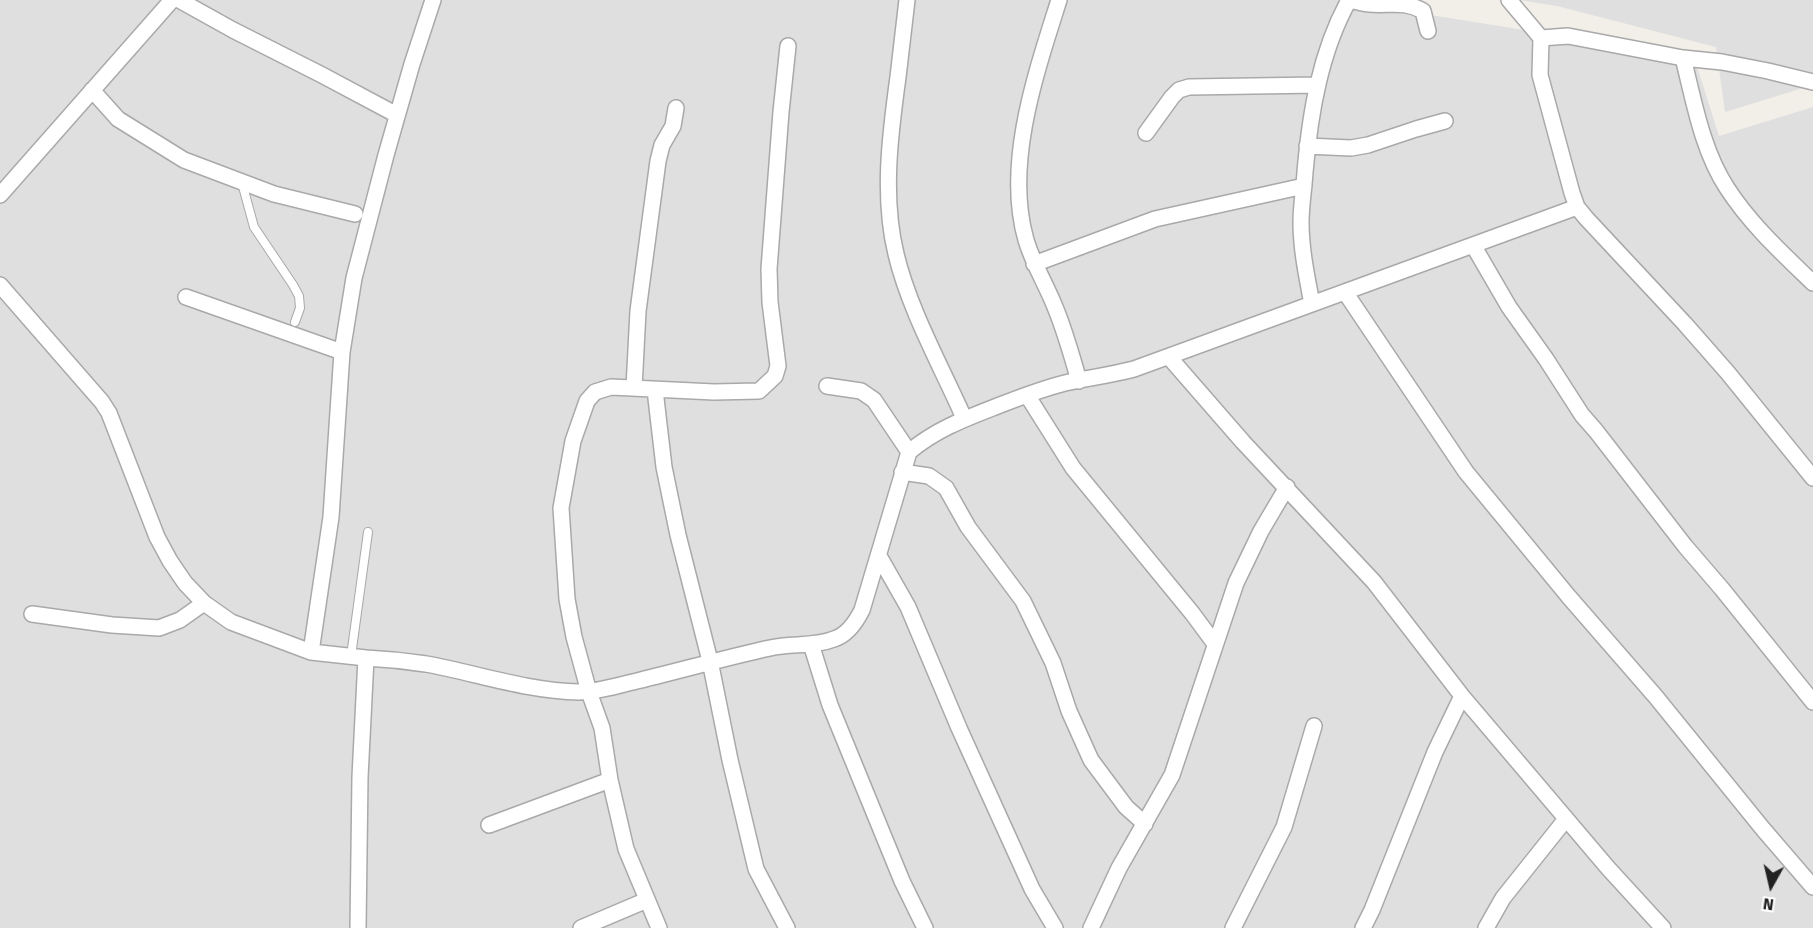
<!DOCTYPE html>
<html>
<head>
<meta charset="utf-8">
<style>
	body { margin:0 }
	#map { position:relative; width:1813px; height:928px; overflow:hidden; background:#f2efe9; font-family:"Fira Sans",sans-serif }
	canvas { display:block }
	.north { position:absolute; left:1741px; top:856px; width:60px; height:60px; -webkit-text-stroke:4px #fff; paint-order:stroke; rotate:188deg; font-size:16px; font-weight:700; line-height:24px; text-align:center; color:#222 }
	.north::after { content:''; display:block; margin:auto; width:21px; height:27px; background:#222; clip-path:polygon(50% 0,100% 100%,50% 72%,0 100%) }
</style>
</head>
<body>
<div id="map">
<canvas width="1813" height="928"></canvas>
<div class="north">N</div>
</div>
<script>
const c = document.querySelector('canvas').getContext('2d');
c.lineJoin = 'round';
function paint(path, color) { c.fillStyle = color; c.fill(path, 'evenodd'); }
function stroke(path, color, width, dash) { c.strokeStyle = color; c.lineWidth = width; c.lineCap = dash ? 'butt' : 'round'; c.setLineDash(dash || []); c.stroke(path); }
const residential = new Path2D(`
	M0,0H1336L1694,57L1719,136L1813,107V928H0Z
	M1519,0H1813V85L1725,112L1716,47L1557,6Z`);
const service = new Path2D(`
	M242,183L254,227L293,285L299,296L300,308L295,322
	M351,656L368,532`);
const minor = new Path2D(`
	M179,0L233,30L322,75L397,115
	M907,0C904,26 901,51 898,77C890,135 882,197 896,254C909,309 941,366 964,418
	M1059,0C1036,73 1004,164 1026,240C1033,264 1046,284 1055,307C1065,331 1072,356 1079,381
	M1349,0C1356,1 1362,4 1369,4C1389,6 1404,0 1423,11L1428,31
	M1509,0L1541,38L1568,36L1683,58L1722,62L1768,71L1813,82
	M1541,38L1540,75L1572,193L1577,207L1586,218L1685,324L1728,373L1813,478
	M1683,58C1694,101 1702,150 1727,188C1751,225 1782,253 1813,283
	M92,90L118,119L184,160L274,194L355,214
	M1146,133L1172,97L1179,90L1189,87L1318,85
	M1307,146L1351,148L1368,145L1416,129L1445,121
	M0,195L172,0
	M1473,245L1509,307L1546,359L1582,415L1596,431L1685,546L1722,589L1813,702
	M1034,264L1155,219L1304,186
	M0,285L102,402L109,413L157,537L170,561L185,583L204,603L231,622L311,652L366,658L360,777L358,928
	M1345,292L1466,472L1569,597L1656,697L1763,829L1813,887
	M186,297L342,352
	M1312,304C1307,277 1301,250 1301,222C1301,206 1304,189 1305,172C1310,114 1320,52 1349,0
	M1169,357L1243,442L1374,582L1462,696L1608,868L1663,928
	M827,386L861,391L874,400L909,452
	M634,388L638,311L658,161L662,145L673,126L676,108
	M655,390L664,467L678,535L710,661L730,760L756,869L787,928
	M1027,395L1073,468L1192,613L1215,644
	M902,472L929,476L946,488L968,527L1023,601L1053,663L1069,711L1091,760L1126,807L1145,824
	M879,556L908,607L959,728L1032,889L1055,928
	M32,614L112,625L159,628L180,620L204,603
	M811,644L830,705L902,881L925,928
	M311,652L331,517L342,352L354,278L386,155L412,64L433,0
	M366,658C386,659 406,661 426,664C476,673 527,691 579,692C597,692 615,686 633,682C679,671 724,658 770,648C791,643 814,647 834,639C847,635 856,622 862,610L909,452C935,430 964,419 995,407C1018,398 1041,389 1065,383C1088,378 1111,375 1134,369L1577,207
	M489,825L610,780
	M581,928L647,900
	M659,928L626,849L610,780L602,728L589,692L574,637L567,599L561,508L573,441L587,401L595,392L611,387L714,392L759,391L775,376L778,366L770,302L769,269L781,112L788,46
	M1091,928L1119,868L1172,775L1236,583L1261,531L1287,487
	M1233,928L1284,827L1314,726
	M1363,928L1372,910L1435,752L1462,696
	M1486,928L1503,898L1566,819`);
paint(residential, '#e0dfdf');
stroke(service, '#a9a9a9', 10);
stroke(minor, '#a9a9a9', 18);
stroke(service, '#fff', 8);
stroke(minor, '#fff', 15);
</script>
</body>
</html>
